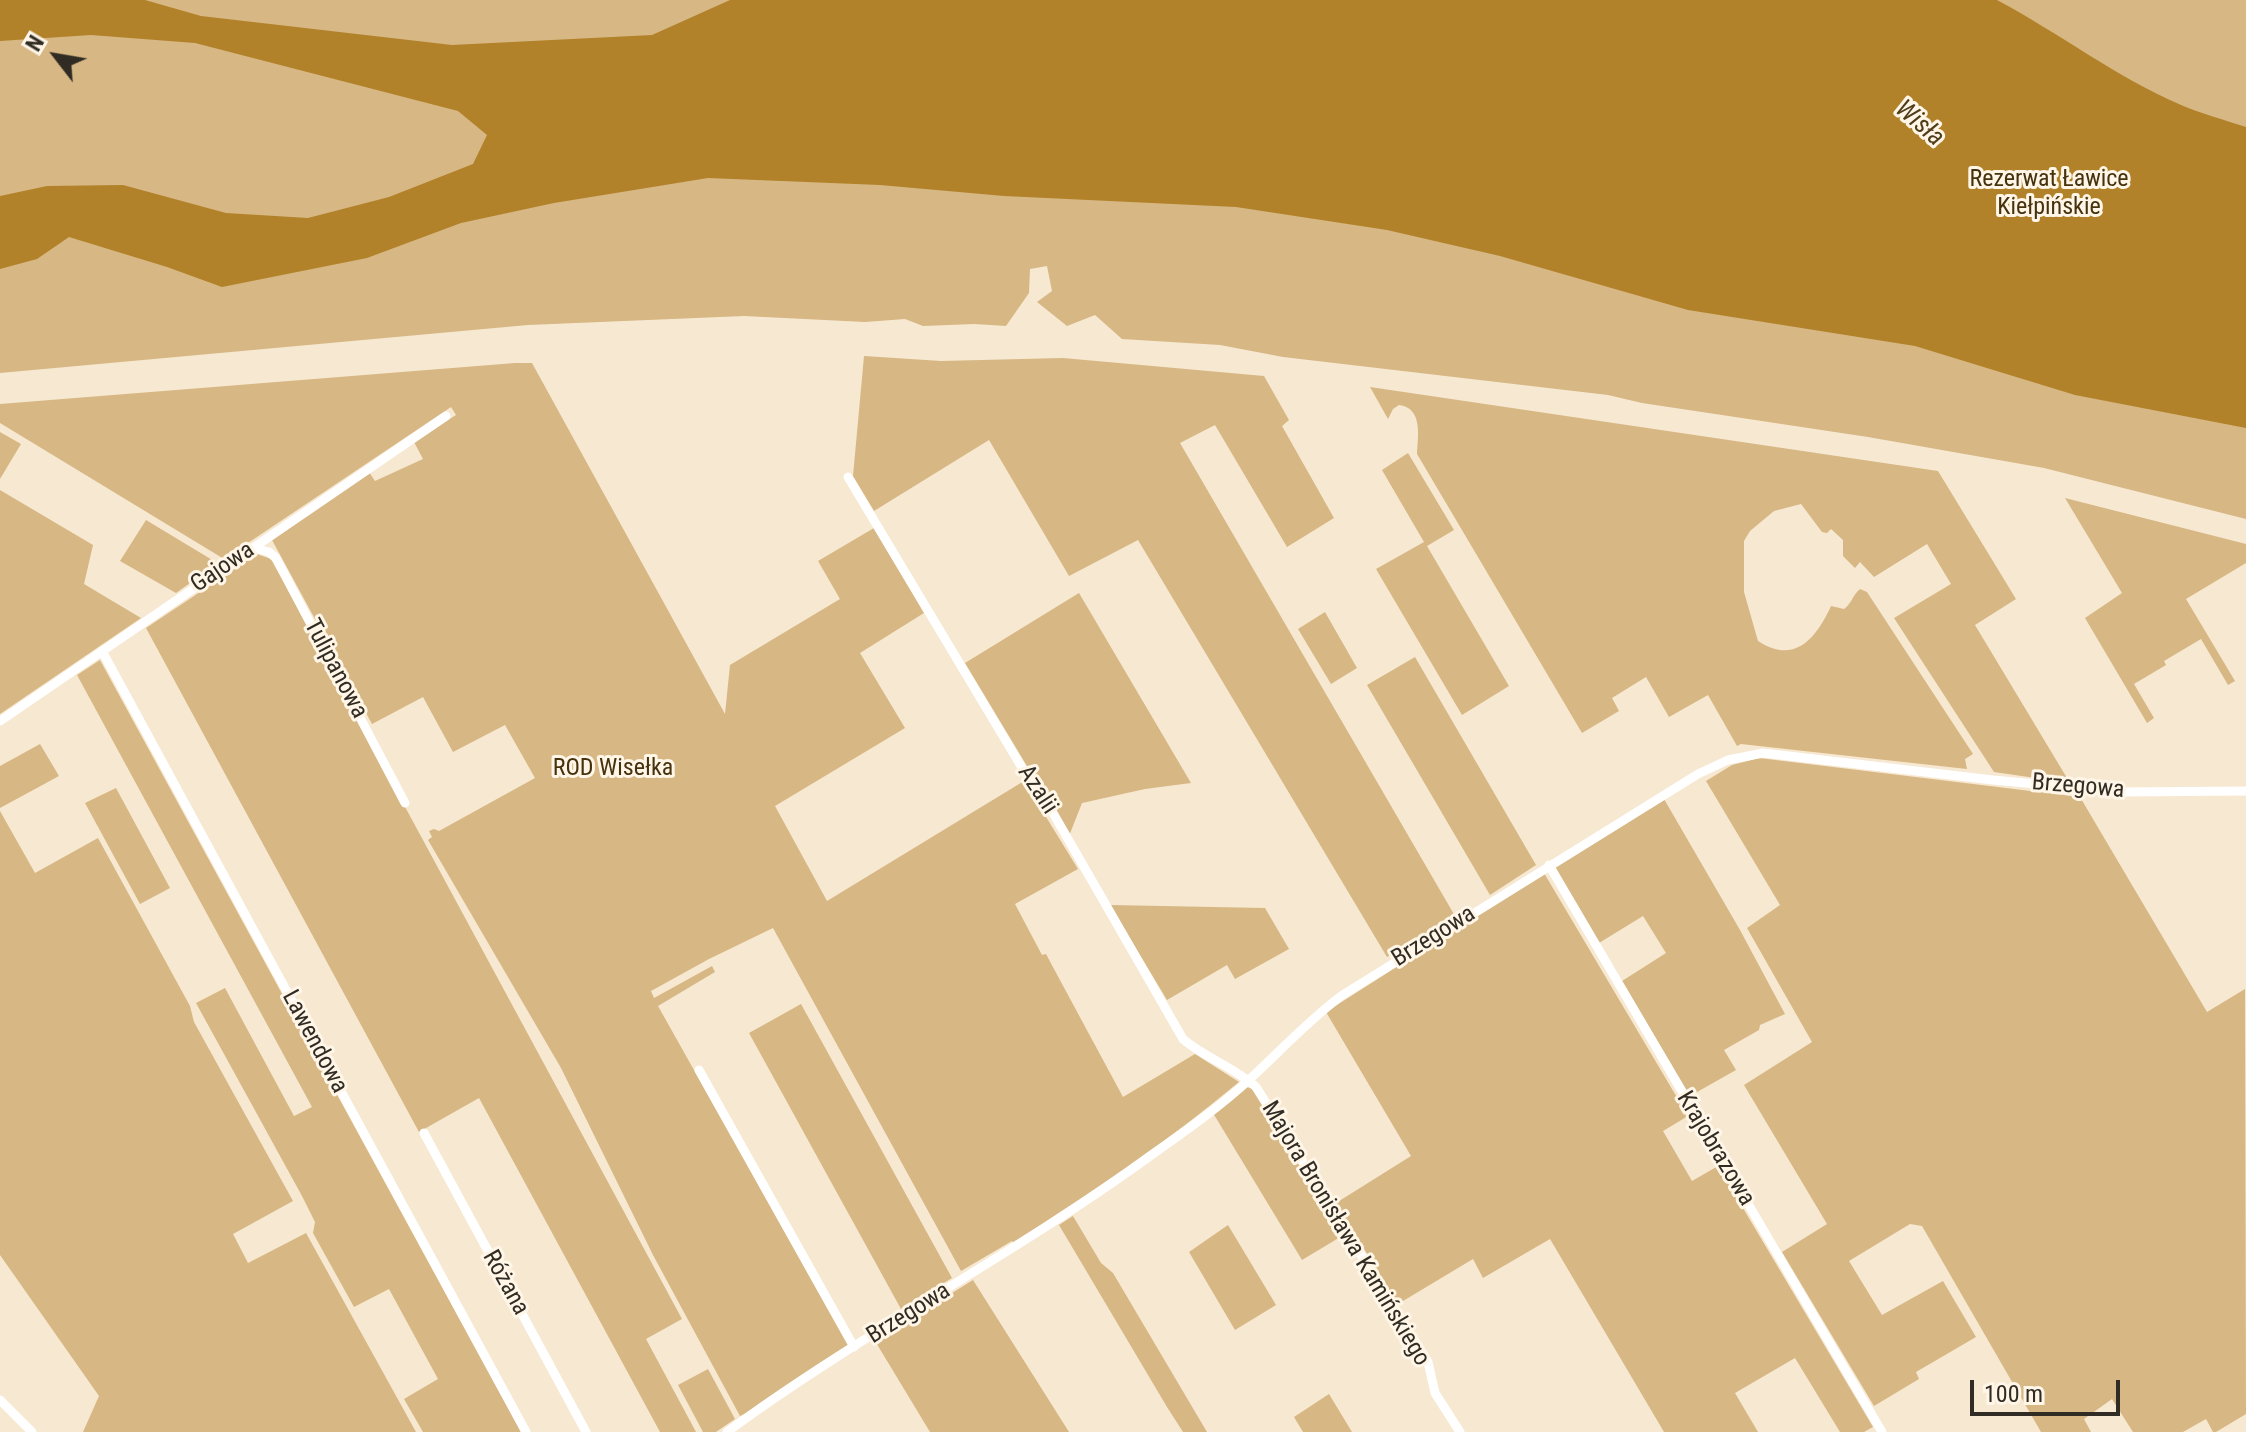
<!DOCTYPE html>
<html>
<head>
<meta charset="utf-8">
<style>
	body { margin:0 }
	#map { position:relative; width:2246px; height:1432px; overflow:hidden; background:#f7e8d1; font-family:"Roboto Condensed",sans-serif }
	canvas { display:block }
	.north { position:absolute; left:16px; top:16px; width:80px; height:80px; -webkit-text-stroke:6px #fff6e8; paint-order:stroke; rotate:301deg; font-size:22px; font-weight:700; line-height:32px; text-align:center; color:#312c23 }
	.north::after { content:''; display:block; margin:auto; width:28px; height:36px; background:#312c23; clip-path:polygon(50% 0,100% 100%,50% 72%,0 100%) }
	.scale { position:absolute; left:1970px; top:1380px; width:150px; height:36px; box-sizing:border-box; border:4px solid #312c23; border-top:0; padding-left:10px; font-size:24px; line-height:28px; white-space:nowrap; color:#312c23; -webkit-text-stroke:6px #fff6e8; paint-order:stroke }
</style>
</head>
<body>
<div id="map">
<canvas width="2246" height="1432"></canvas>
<div class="north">N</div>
<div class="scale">100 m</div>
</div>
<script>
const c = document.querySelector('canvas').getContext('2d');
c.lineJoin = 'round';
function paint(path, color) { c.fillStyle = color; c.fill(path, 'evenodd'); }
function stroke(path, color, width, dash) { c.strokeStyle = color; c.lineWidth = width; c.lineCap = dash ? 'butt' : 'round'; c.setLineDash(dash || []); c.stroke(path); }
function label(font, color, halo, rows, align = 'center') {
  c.font = font + ' "Roboto Condensed",sans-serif'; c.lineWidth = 6; c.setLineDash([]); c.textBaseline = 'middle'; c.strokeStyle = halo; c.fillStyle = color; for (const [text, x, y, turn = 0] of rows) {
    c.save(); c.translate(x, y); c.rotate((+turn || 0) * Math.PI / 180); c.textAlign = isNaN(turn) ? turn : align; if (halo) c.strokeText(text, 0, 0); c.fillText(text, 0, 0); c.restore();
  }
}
const green = new Path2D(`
	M0,0H2246V519L2044,468L1868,437L1642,403L1608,395L1283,357L1220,345L1122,339L1095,315L1067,326L1037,302L1052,291L1047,266L1030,269L1029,293L1006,326L974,324L923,326L905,319L865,322L744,316L528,325L0,373Z
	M864,356L941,361L1063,358L1264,376L1289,420L1282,426L1334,518L1287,547L1215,425L1180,443L1455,916L1387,957L1138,540L1069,576L989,440L874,511L853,476Z
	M515,363H532L725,714L730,665L840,599L818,561L874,528L924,613L860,653L905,728L775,806L827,901L1024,781L1078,869L1015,904L1042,955L1046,954L1054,969L1123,1097L1195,1054L1239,1082C1168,1141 1092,1194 1013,1243L1012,1241L961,1271L773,928L709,959L651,991L654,998L712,966L715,972L658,1006L849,1346L751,1411L740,1416L653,1255L561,1068L428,840L432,837L429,831L434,829L439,831L535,778L505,725L453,752L423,697L372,724L272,540L369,472L375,481L423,459L414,442L456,415L451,407L224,559L0,423V404Z
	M1370,387L1938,471L2016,599L1975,625L2070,783L1994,772L1894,618L1951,584L1927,544L1874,577L1860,562L1855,568L1843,556V540L1831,529L1827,533L1822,532L1801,504L1774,511L1750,531L1744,541V592L1758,641C1794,665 1816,639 1831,606L1844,609C1852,603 1852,596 1860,589L1867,592L1973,754L1965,759L1967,769L1741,744L1737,746L1708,695L1669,717L1646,677L1612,698L1619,711L1582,733L1417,454C1418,436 1423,408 1399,405L1393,409L1388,419Z
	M0,432L21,444L0,479Z
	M1408,453L1454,530L1427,546L1509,686L1462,715L1376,569L1424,542L1382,470Z
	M0,490L93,545L84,584L141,618L0,714Z
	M2065,498L2246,544V563L2186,599L2235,681L2228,685L2201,639L2164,661L2166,665L2134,684L2154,718L2147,723L2085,618L2122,593Z
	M146,520L214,561V566L176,593L120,561Z
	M257,554L271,559L682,1319L646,1339L696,1432H660L479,1098L419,1132L146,628Z
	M1079,593L1191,783L1145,789L1082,803L1069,836L965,663Z
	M1325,612L1357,668L1331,684L1298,629Z
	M1415,657L1536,865L1490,895L1367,685Z
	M100,660L521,1432H423L404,1399L438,1379L389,1289L354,1307L313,1233L315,1222L302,1196L196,1003L225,988L294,1116L312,1107L77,675Z
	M40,744L59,776L0,808V766Z
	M1759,758L2080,797L2207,1012L2245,989L2246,1414L2216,1432H2213L2206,1419L2183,1432H2133L2112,1399L2084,1419L2091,1432H2041L1922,1226L1910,1224L1849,1261L1882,1315L1943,1281L1976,1337L1916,1372L1919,1379L1874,1406L1782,1252L1827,1224L1744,1085L1812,1042L1747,928L1780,905L1706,781L1732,765Z
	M116,788L170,888L140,904L85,803Z
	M1664,799L1740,930L1785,1014L1760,1025L1759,1030L1724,1050L1736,1070L1690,1096L1622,981L1666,953L1643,916L1599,943L1554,867Z
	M0,811L35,873L98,838L190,1006L194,1022L293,1201L233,1234L248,1263L306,1233L416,1432H83L99,1396L0,1255Z
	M1544,873L1688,1116L1663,1131L1692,1181L1718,1166L1873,1427L1864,1432H1840L1795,1358L1735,1393L1758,1432H1664L1550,1239L1483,1278L1473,1259L1398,1304L1336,1203L1411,1156L1326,1012Z
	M1110,905L1265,908L1289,949L1235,979L1227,965L1167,1000Z
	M801,1004L952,1278L901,1309L749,1033Z
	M1246,1087L1253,1089L1342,1236L1302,1260L1213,1113Z
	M1073,1216L1101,1263L1113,1273L1207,1432H1183L1167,1407L1059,1225Z
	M1228,1225L1276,1305L1235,1330L1189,1252Z
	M973,1280L1069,1432H930L875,1341Z
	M708,1369L735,1419L716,1432H703L678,1385Z
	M1329,1394L1352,1432H1303L1294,1417Z`);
const water = new Path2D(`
	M0,0H145L201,16L452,45L652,35L730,0H1997C2059,33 2116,77 2181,105C2202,114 2225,120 2246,127V428L2075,395L1915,346L1688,310L1500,256L1387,230L1236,207L1004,196L880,185L708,178L554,203L461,223L367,258L222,287L167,267L69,237L37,259L0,269V196L47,186L123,185L226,213L308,218L389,197L473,164L487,135L458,111L195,43L91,35L0,41Z`);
const minor = new Path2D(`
	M848,477L1024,771L1049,806L1183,1039C1205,1058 1234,1067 1256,1087L1428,1362L1435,1393L1460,1432
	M254,548L269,552L276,558L405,803
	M102,651L526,1432
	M0,721L446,416
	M1549,865L1882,1432
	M699,1070L854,1347
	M424,1133L586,1432
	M0,1400L32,1432
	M727,1432C863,1332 1014,1255 1150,1156C1184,1132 1221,1106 1251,1078C1281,1050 1308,1021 1341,996L1698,774L1728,760L1763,753L1993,780L2123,792L2246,791`);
const parkNames = [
	["Rezerwat Ławice",2049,180],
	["Kiełpińskie",2049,208],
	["ROD Wisełka",613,769]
];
const streetNames = [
	["Gajowa",223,568,-34],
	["Tulipanowa",335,669,62],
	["Brzegowa",2078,787,5],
	["Azalii",1037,790,57],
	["Brzegowa",1434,937,-32],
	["Lawendowa",314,1042,62],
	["Krajobrazowa",1715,1149,59],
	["Majora Bronisława Kamińskiego",1345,1234,59],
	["Różana",505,1283,61],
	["Brzegowa",909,1314,-32]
];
const waterNames = [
	["Wisła",1919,124,41]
];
paint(green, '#d7b784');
paint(water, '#b18229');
stroke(minor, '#fff', 9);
label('24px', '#46320d', '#fff6e8', parkNames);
label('24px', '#312c23', '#fff6e8', streetNames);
label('italic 26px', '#503c18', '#fff6e8', waterNames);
</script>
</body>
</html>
